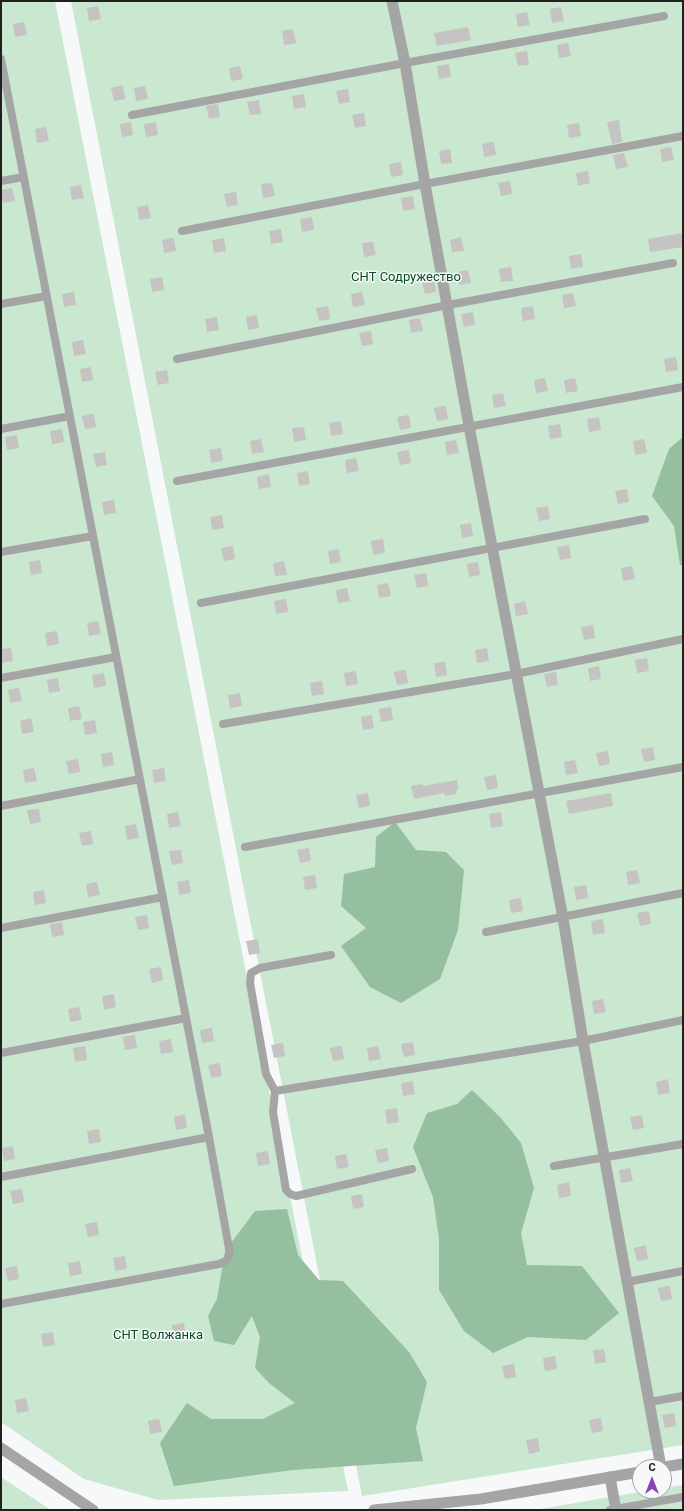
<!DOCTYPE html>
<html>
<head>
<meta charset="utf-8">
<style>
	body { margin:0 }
	#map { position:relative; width:684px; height:1511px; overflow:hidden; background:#f7f8f9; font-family:Roboto,sans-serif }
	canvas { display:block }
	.frame { position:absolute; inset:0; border:2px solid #202020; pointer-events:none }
	.north { position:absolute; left:632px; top:1459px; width:40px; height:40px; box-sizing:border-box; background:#f7f8f9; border:1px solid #a1a2a2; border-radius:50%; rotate:0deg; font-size:11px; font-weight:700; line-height:16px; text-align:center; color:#202020 }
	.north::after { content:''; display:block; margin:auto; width:14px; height:18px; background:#8844b8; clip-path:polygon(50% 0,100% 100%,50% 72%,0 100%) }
</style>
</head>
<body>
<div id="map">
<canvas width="684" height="1511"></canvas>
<div class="frame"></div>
<div class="north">С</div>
</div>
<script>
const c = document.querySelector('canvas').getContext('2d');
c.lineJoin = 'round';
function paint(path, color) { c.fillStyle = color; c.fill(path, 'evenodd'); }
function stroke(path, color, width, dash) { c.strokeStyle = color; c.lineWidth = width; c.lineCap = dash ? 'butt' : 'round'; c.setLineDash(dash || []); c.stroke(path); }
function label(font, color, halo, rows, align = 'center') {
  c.font = font + ' Roboto,sans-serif'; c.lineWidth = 3; c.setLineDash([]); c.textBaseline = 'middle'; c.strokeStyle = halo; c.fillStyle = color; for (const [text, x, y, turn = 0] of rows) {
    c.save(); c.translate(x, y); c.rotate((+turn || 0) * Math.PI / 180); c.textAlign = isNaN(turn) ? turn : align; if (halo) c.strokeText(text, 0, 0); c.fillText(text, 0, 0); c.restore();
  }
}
const green = new Path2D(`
	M1,1H55L348,1491L158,1500L84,1479L1,1422Z
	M71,1H683V1445L362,1496Z
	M1,1477L51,1510H1Z
	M683,1485V1510H534L645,1491H664V1488Z`);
const forest = new Path2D(`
	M683,437V565H680L674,526L652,496L669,449Z
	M395,822L416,850L446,852L464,870L458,930L440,979L401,1003L370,987L341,946L366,928L341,906L344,874L375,867L376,837Z
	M472,1090L500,1117L521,1143L534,1188L521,1233L527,1265L582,1266L619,1313L586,1340L528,1337L493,1353L464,1331L439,1290V1239L433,1197L413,1147L427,1113L457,1104Z
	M287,1209L298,1255L319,1280L343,1281L409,1352L427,1382L416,1428L423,1461L293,1470L174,1486L160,1443L187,1403L211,1419H263L295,1403L269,1383L255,1368L260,1337L252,1316L234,1345L214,1341L208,1316L217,1299L225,1251L255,1211Z`);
const building = new Path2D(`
	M98,6L101,19L89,21L87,8Z
	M561,7L564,21L552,23L550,9Z
	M527,12L530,25L518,27L516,14Z
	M24,22L27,35L15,37L13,24Z
	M468,27L471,40L437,46L434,33Z
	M293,29L296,43L284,45L282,31Z
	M568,43L571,56L559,58L557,45Z
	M527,51L529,65L518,66L515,53Z
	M449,64L451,77L439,79L437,66Z
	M240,66L243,79L231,81L229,68Z
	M123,85L125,99L114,101L111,88Z
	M145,86L148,99L136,101L134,88Z
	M348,89L350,102L339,104L336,91Z
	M304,94L306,107L294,109L292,96Z
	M259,100L261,114L250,115L247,102Z
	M218,104L220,117L209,119L206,106Z
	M364,113L366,126L355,128L352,115Z
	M619,120L622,142L612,144L607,122Z
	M131,122L133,135L122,137L120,124Z
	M156,122L158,135L146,137L144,124Z
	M579,123L581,136L569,138L567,125Z
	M46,127L49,141L37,143L35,129Z
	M494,142L496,155L484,157L482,144Z
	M671,147L674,160L662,162L660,149Z
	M450,149L452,163L441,164L439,151Z
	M624,153L628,167L616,169L613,155Z
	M401,162L403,175L391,177L389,164Z
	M588,171L590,183L578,186L576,173Z
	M510,181L512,194L501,196L498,183Z
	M272,183L275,196L263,198L261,184Z
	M81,185L84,198L72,200L70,187Z
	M12,188L15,201L3,203L1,190Z
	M236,192L238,205L227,207L224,194Z
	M413,196L415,209L403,211L401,198Z
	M148,205L151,218L139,220L137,207Z
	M312,217L314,230L302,232L300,219Z
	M281,229L283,242L271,244L269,231Z
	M683,233V247L650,252L648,239Z
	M461,237L464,251L452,252L450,240Z
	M174,238L176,251L164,253L162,240Z
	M224,238L226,251L214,253L212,240Z
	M373,242L376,255L364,257L362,243Z
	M581,254L583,267L571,269L569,256Z
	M511,267L513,281L501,282L499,269Z
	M468,270L471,283L459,285L457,272Z
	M162,277L164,290L152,292L150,279Z
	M434,279L436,292L425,294L422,281Z
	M74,292L76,305L64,307L62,294Z
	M362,292L365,305L353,307L351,294Z
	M573,293L576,306L564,308L562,295Z
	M328,306L330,319L319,321L316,308Z
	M533,306L535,319L523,321L521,308Z
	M473,312L475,325L464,327L461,314Z
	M257,315L259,328L248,330L246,317Z
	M217,317L219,330L207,332L205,319Z
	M420,318L423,331L411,333L409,320Z
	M371,331L373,344L362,346L359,333Z
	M83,340L86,354L74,356L72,342Z
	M676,357L678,370L666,372L664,359Z
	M91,367L93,380L82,382L80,369Z
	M167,370L169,383L158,385L155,372Z
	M545,378L548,391L536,393L534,380Z
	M575,378L578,391L566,393L564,380Z
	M503,393L506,406L494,408L492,395Z
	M446,406L448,419L437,421L434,408Z
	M94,414L96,427L85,429L82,416Z
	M409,415L411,428L400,430L397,417Z
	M599,417L601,430L589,432L587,419Z
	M341,421L343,434L331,436L329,423Z
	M560,424L562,437L550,439L548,426Z
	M304,427L306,440L294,442L292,428Z
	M62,429L64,442L52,444L50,431Z
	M17,435L19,448L7,450L5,437Z
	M261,439L264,452L252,454L250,441Z
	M644,439L647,453L635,455L633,441Z
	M456,440L459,453L447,455L445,442Z
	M221,448L223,461L211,463L209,450Z
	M409,450L411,463L400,465L397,452Z
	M105,452L107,465L96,467L93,454Z
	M356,458L359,471L347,473L345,460Z
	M308,471L310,484L299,486L297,473Z
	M269,474L271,487L259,489L257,477Z
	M627,489L629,502L618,504L615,491Z
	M114,500L116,513L104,515L102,502Z
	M548,506L550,519L539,521L536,508Z
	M222,515L224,528L212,530L210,517Z
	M471,523L473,536L462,538L460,525Z
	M383,539L385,553L373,555L371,541Z
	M569,545L571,558L560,560L557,547Z
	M233,546L235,559L224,561L221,548Z
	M339,549L341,562L330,564L328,551Z
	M40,560L42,573L31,575L29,562Z
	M284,561L287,575L275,576L273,563Z
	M478,562L480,575L469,577L467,564Z
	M632,566L635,579L623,581L621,568Z
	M426,573L428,586L417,588L414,575Z
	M388,583L391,596L379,598L377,585Z
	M347,588L350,601L338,603L336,590Z
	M286,599L288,612L276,614L274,601Z
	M525,601L528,614L516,616L514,604Z
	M98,621L101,634L89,636L87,623Z
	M593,625L595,638L584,640L581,627Z
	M57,631L59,644L47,646L45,633Z
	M11,648L13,661L1,663V649Z
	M487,648L489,661L477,663L475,650Z
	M647,658L649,671L637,673L635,660Z
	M445,662L447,675L436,677L434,663Z
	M599,666L601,679L590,681L588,668Z
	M406,670L408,683L397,685L394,672Z
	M356,671L358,684L346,686L344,673Z
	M556,672L558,685L547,687L544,674Z
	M104,673L106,686L94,688L92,675Z
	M58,678L60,691L49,693L47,680Z
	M322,681L324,694L312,696L310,683Z
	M19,688L22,701L10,703L8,690Z
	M240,693L242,706L230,708L228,695Z
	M79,706L82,719L70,721L68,708Z
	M391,707L393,720L381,722L379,709Z
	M372,715L374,728L363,730L361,717Z
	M31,718L34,732L22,734L20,721Z
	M95,720L97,733L85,735L83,722Z
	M653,747L655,760L644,762L641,749Z
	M608,751L610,764L599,766L596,753Z
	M112,752L114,765L103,767L101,754Z
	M78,759L80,772L69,774L66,761Z
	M575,760L578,773L566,775L564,762Z
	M34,768L37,781L25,783L23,770Z
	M164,768L166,781L154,783L152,770Z
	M496,775L498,788L487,790L484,777Z
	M457,780L458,790L456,791V794L445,796L444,793L414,799L411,786L423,784V786Z
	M368,793L370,806L359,808L356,795Z
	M611,793L613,806L569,814L566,801Z
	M39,809L41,822L30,824L27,810Z
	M178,812L181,826L169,828L167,814Z
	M501,812L503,826L491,828L489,814Z
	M136,824L139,838L127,840L125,826Z
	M91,831L93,844L82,846L79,833Z
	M309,848L311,861L300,863L297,850Z
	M181,850L183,863L172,865L169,851Z
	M637,870L640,883L628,885L626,872Z
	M315,875L317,888L305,890L303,877Z
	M189,880L191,893L179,895L177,882Z
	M97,882L100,895L88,897L86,884Z
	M586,885L588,898L576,900L574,887Z
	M44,890L46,903L35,905L33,892Z
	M521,898L523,911L511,913L509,900Z
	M649,911L651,924L640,926L637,913Z
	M147,915L149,928L138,930L135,917Z
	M603,919L605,933L593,935L591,921Z
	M62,922L64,935L52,937L50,924Z
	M258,939L260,953L249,955L246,941Z
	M161,967L163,980L152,983L149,969Z
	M114,994L116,1007L104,1010L102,996Z
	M603,999L606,1012L594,1014L592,1001Z
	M79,1007L82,1020L70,1022L68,1009Z
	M212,1028L214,1041L202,1043L200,1030Z
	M135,1035L137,1048L125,1050L123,1037Z
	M171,1039L173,1052L161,1054L159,1041Z
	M413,1042L415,1055L404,1057L401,1044Z
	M283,1043L285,1056L274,1058L271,1045Z
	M85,1046L87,1060L75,1062L73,1048Z
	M342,1046L344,1059L333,1061L330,1048Z
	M378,1046L381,1059L369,1061L367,1048Z
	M220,1063L222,1076L211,1078L208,1065Z
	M668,1079L670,1093L658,1095L656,1082Z
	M413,1081L415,1094L403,1096L401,1083Z
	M397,1108L399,1122L387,1124L385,1110Z
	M185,1114L187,1128L176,1130L174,1117Z
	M642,1115L644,1128L633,1130L630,1117Z
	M99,1129L101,1142L89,1144L87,1131Z
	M13,1146L15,1159L4,1161L2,1148Z
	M387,1148L389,1161L378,1163L375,1150Z
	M268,1151L270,1164L258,1166L256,1153Z
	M346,1154L349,1167L337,1169L335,1156Z
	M630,1168L633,1181L621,1183L619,1170Z
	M569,1182L571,1196L559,1198L557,1185Z
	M22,1189L24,1202L13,1204L10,1191Z
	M362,1194L364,1207L353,1209L351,1196Z
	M97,1222L99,1235L88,1237L85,1224Z
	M646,1245L648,1259L637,1261L634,1248Z
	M125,1256L127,1269L115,1271L113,1258Z
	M80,1261L82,1274L70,1276L68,1263Z
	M17,1266L19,1279L8,1281L5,1268Z
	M670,1286L672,1299L661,1301L658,1288Z
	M184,1323L186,1337L174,1339L172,1325Z
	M53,1332L55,1345L43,1347L41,1334Z
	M604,1349L606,1362L595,1364L593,1350Z
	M555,1356L557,1369L545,1371L543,1358Z
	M514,1364L516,1377L505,1379L502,1366Z
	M26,1398L29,1411L17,1413L15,1400Z
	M674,1413L676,1426L665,1428L662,1415Z
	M601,1418L603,1431L592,1433L589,1420Z
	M159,1419L162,1432L150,1434L148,1421Z
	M538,1438L540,1451L529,1454L526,1440Z`);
const service = new Path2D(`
	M1,59L209,1137L230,1254L226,1261L219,1264L1,1304
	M132,115L405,63L664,16
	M1,181L24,177
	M182,231L425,184L683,136
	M1,304L47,296
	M177,359L448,305L673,263
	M1,429L70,416
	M177,481L683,387
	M1,552L93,536
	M201,603L645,519
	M1,678L116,657
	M223,724L516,674L683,639
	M1,806L140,779
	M245,847L683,767
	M1,928L163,897
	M486,932L683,893
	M331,955L260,968L251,973L250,983L266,1074L275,1091L273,1112L286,1190L290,1194L296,1196L412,1169
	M1,1053L186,1018
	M275,1091L583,1041L683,1020
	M554,1166L683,1144
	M1,1177L209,1137
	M627,1282L683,1271
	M649,1402L683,1396
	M610,1510L683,1497`);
const minor = new Path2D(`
	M392,1L405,63L425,184L469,426L563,918L583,1041L661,1467
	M610,1477L616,1510`);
const tertiary = new Path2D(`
	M1,1448L93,1510
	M664,1467L683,1464
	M374,1510L481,1499L640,1472`);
const parkNames = [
	["СНТ Содружество",406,278],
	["СНТ Волжанка",158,1336]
];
paint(green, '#cae7cf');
paint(forest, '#95bf9e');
paint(building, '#c5c4c3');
stroke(service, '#a6a5a5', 8);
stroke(minor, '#a6a5a5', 11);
stroke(tertiary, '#a6a5a5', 11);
label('13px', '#084e25', '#f7f8f9', parkNames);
</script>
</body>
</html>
